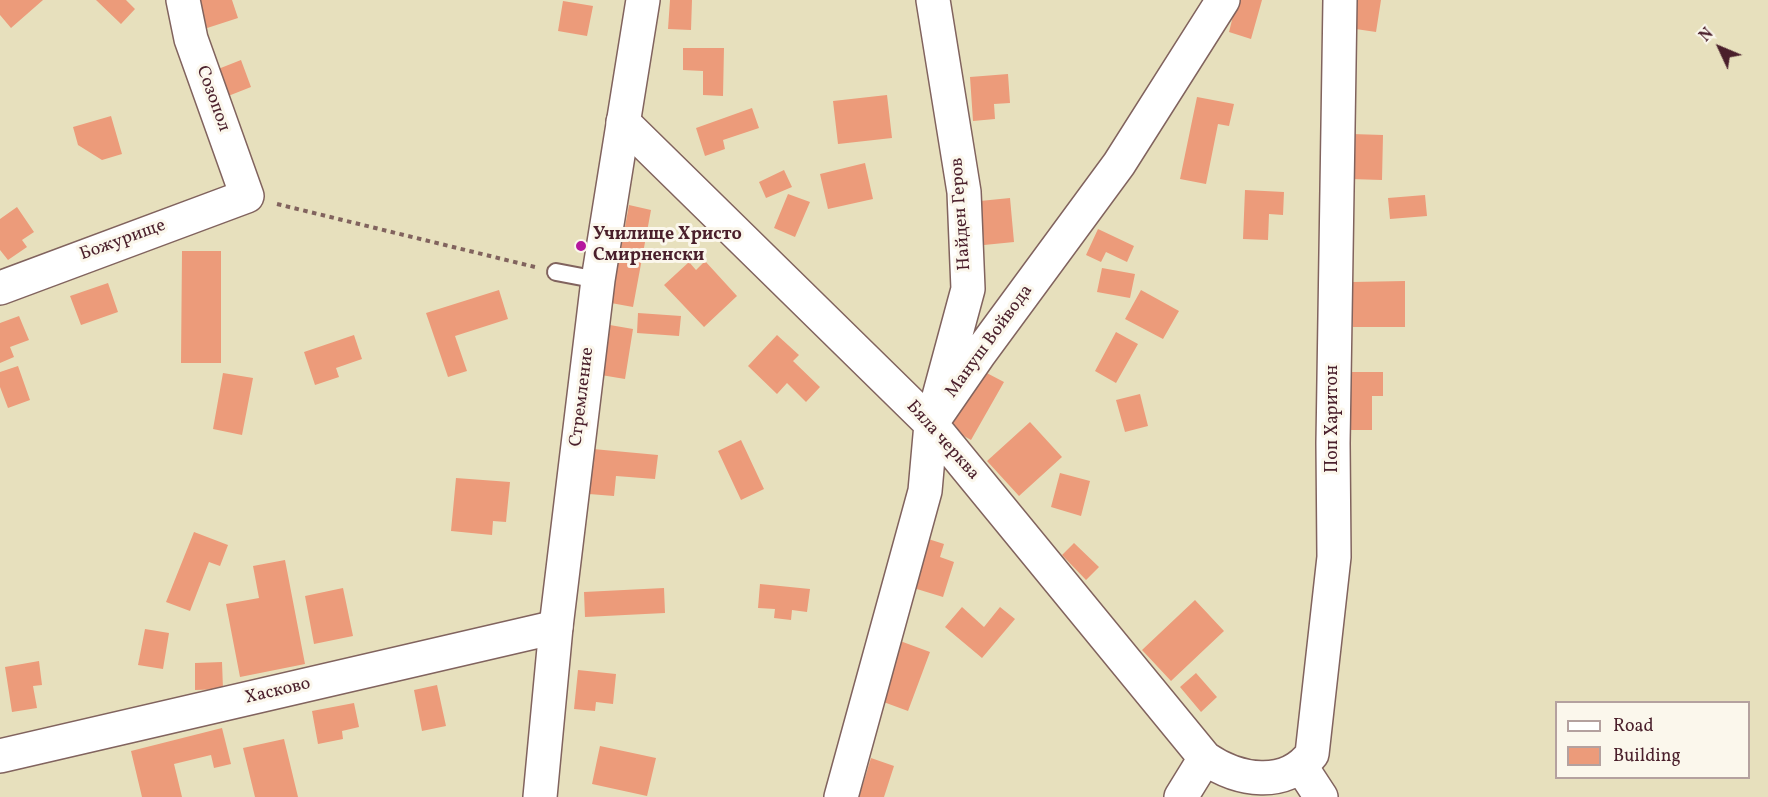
<!DOCTYPE html>
<html>
<head>
<meta charset="utf-8">
<style>
	body { margin:0 }
	#map { position:relative; width:1768px; height:797px; overflow:hidden; background:#e7e0bd; font-family:Vollkorn,serif }
	canvas { display:block }
	.legend { position:absolute; left:1555px; top:701px; width:195px; height:78px; box-sizing:border-box; background:#fbf7ec; border:2px solid #b4a19f; margin:0; padding:8px 10px; list-style:none; font-size:18px; color:#4a1f2b }
	.legend li { display:flex; align-items:center; gap:12px; height:30px }
	.legend b { width:30px; border:2px solid #b4a19f }
	.north { position:absolute; left:1690px; top:18px; width:60px; height:60px; -webkit-text-stroke:4px #fbf7ec; paint-order:stroke; rotate:314deg; font-size:16px; font-weight:700; line-height:24px; text-align:center; color:#4a1f2b }
	.north::after { content:''; display:block; margin:auto; width:21px; height:27px; background:#4a1f2b; clip-path:polygon(50% 0,100% 100%,50% 72%,0 100%) }
</style>
</head>
<body>
<div id="map">
<canvas width="1768" height="797"></canvas>
<ul class="legend">
<li><b style="height:8px;background:#fff"></b>Road</li>
<li><b style="height:16px;background:#ec9b7a"></b>Building</li>
</ul>
<div class="north">N</div>
</div>
<script>
const c = document.querySelector('canvas').getContext('2d');
c.lineJoin = 'round';
function paint(path, color) { c.fillStyle = color; c.fill(path, 'evenodd'); }
function stroke(path, color, width, dash) { c.strokeStyle = color; c.lineWidth = width; c.lineCap = dash ? 'butt' : 'round'; c.setLineDash(dash || []); c.stroke(path); }
function label(font, color, halo, rows, align = 'center') {
  c.font = font + ' Vollkorn,serif'; c.lineWidth = 6; c.setLineDash([]); c.textBaseline = 'middle'; c.strokeStyle = halo; c.fillStyle = color; for (const [text, x, y, turn = 0] of rows) {
    c.save(); c.translate(x, y); c.rotate((+turn || 0) * Math.PI / 180); c.textAlign = isNaN(turn) ? turn : align; if (halo) c.strokeText(text, 0, 0); c.fillText(text, 0, 0); c.restore();
  }
}
const building = new Path2D(`
	M0,0H43L11,28L0,15Z
	M96,0H126L135,9L121,24Z
	M191,0H232L238,18L201,30Z
	M670,0H692L691,30L668,29Z
	M1237,0H1262L1251,39L1229,32Z
	M1353,0H1381L1376,32L1349,28Z
	M563,1L593,6L587,36L558,31Z
	M683,48H724L723,96L703,95V71L683,70Z
	M241,60L251,87L218,100L208,73Z
	M1008,74L1010,103L994,104L995,119L973,121L970,77Z
	M887,95L892,138L838,144L833,101Z
	M1197,97L1234,104L1229,126L1218,124L1206,184L1180,179Z
	M752,108L759,128L723,140L725,149L705,156L696,128Z
	M111,116L122,154L102,160L78,145L73,127Z
	M1352,134L1383,135L1382,180L1350,179Z
	M865,163L873,199L828,209L820,174Z
	M784,170L792,187L766,198L759,182Z
	M1245,190L1284,192L1283,215L1269,214L1268,240L1243,239Z
	M788,194L810,202L795,237L774,228Z
	M1425,195L1427,216L1390,219L1388,198Z
	M1010,198L1014,242L984,245L980,201Z
	M629,205L651,210L633,307L611,303Z
	M17,207L34,232L22,240L27,247L8,260L0,250V219Z
	M1098,229L1134,246L1127,262L1106,252L1101,262L1086,255Z
	M182,251H221V363H181Z
	M705,261L737,296L704,327L664,285L689,262L696,270Z
	M1102,268L1135,274L1130,298L1097,292Z
	M1405,281V327H1353L1352,282Z
	M108,283L118,312L81,325L70,296Z
	M499,290L508,319L455,336L467,371L448,377L426,313Z
	M1141,290L1179,311L1163,339L1125,319Z
	M638,313L681,316L679,336L637,333Z
	M19,316L29,340L10,347L14,357L0,363V323Z
	M604,324L633,329L625,379L595,374Z
	M1116,332L1138,344L1116,383L1095,371Z
	M354,335L362,359L336,368L339,377L315,385L304,352Z
	M777,335L799,355L793,361L820,387L806,402L787,383L777,394L748,366Z
	M18,366L30,400L8,408L0,387V372Z
	M981,370L1004,382L971,440L948,427Z
	M1349,372H1383V396H1372V430H1348Z
	M223,373L253,378L242,435L213,429Z
	M1140,394L1148,426L1125,432L1116,400Z
	M1030,422L1062,457L1019,496L987,461Z
	M741,440L764,489L741,500L718,451Z
	M593,449L658,455L655,479L616,476L614,496L589,494Z
	M1060,473L1090,481L1081,516L1051,507Z
	M456,478L510,482L506,522L493,521L492,535L451,531Z
	M194,532L228,545L220,566L209,562L190,611L166,602Z
	M922,537L944,544L940,557L954,562L943,597L907,586Z
	M1074,543L1099,567L1086,580L1062,555Z
	M285,560L305,664L240,677L226,604L259,598L253,566Z
	M760,584L810,589L807,612L792,610L791,620L774,618L775,609L758,608Z
	M343,588L353,636L314,644L305,596Z
	M664,588L665,613L585,617L584,592Z
	M1195,600L1224,631L1171,681L1142,650Z
	M962,607L984,627L1000,607L1015,619L982,658L945,627Z
	M145,629L169,633L163,669L138,665Z
	M892,638L930,652L908,711L870,697Z
	M39,661L42,685L33,686L37,708L12,712L5,667Z
	M222,662L223,689L195,690V663Z
	M578,670L616,674L613,704L596,702L595,711L574,709Z
	M1196,673L1217,697L1201,712L1180,687Z
	M437,685L446,726L422,731L414,690Z
	M354,703L359,727L342,731L343,739L318,744L312,711Z
	M222,728L231,764L214,768L211,755L174,764L182,797H142L131,751Z
	M284,739L298,797H255L243,748Z
	M600,746L656,758L647,796L592,784Z
	M871,758L894,766L884,797H859Z`);
const path = new Path2D(`
	M277,204L535,267`);
const lane = new Path2D(`
	M556,272L598,280`);
const street = new Path2D(`
	M933,0L964,192L968,289L938,400
	M623,122L931,424L1205,758C1238,781 1286,789 1312,754L1334,557L1333,443L1340,0
	M0,288L247,196L191,39L183,0
	M0,756L556,627
	M1302,768L1321,797
	M841,797L925,491L931,424L980,353L1119,164L1223,0
	M1181,797L1205,758`);
const secondary = new Path2D(`
	M540,797L556,627L598,280L643,0`);
const markers = [
	[581,246,6,"#b5179e"]
];
const streetNames = [
	["Созопол",212,99,70],
	["Найден Геров",962,214,-94],
	["Божурище",123,241,-20],
	["Мануш Войвода",990,342,-54],
	["Стремление",583,397,-83],
	["Поп Харитон",1334,419,-90],
	["Бяла черква",942,441,48],
	["Хасково",278,692,-13]
];
const poiNames = [
	["Училище Христо",593,236],
	["Смирненски",593,257]
];
paint(building, '#ec9b7a');
stroke(lane, '#81635e', 20);
stroke(street, '#81635e', 36);
stroke(secondary, '#81635e', 36);
stroke(path, '#81635e', 4, [4.5, 4.5]);
stroke(lane, '#fff', 16);
stroke(street, '#fff', 33);
stroke(secondary, '#fff', 33);
for (const [x, y, r, color] of markers) { const dot = new Path2D(); dot.arc(x, y, r, 0, 2 * Math.PI); c.fillStyle = color; c.fill(dot); stroke(dot, '#fbf7ec', 2); }
label('18px', '#4a1f2b', '#fbf7ec', streetNames);
label('bold 18px', '#4a1f2b', '#fbf7ec', poiNames, 'left');
</script>
</body>
</html>
